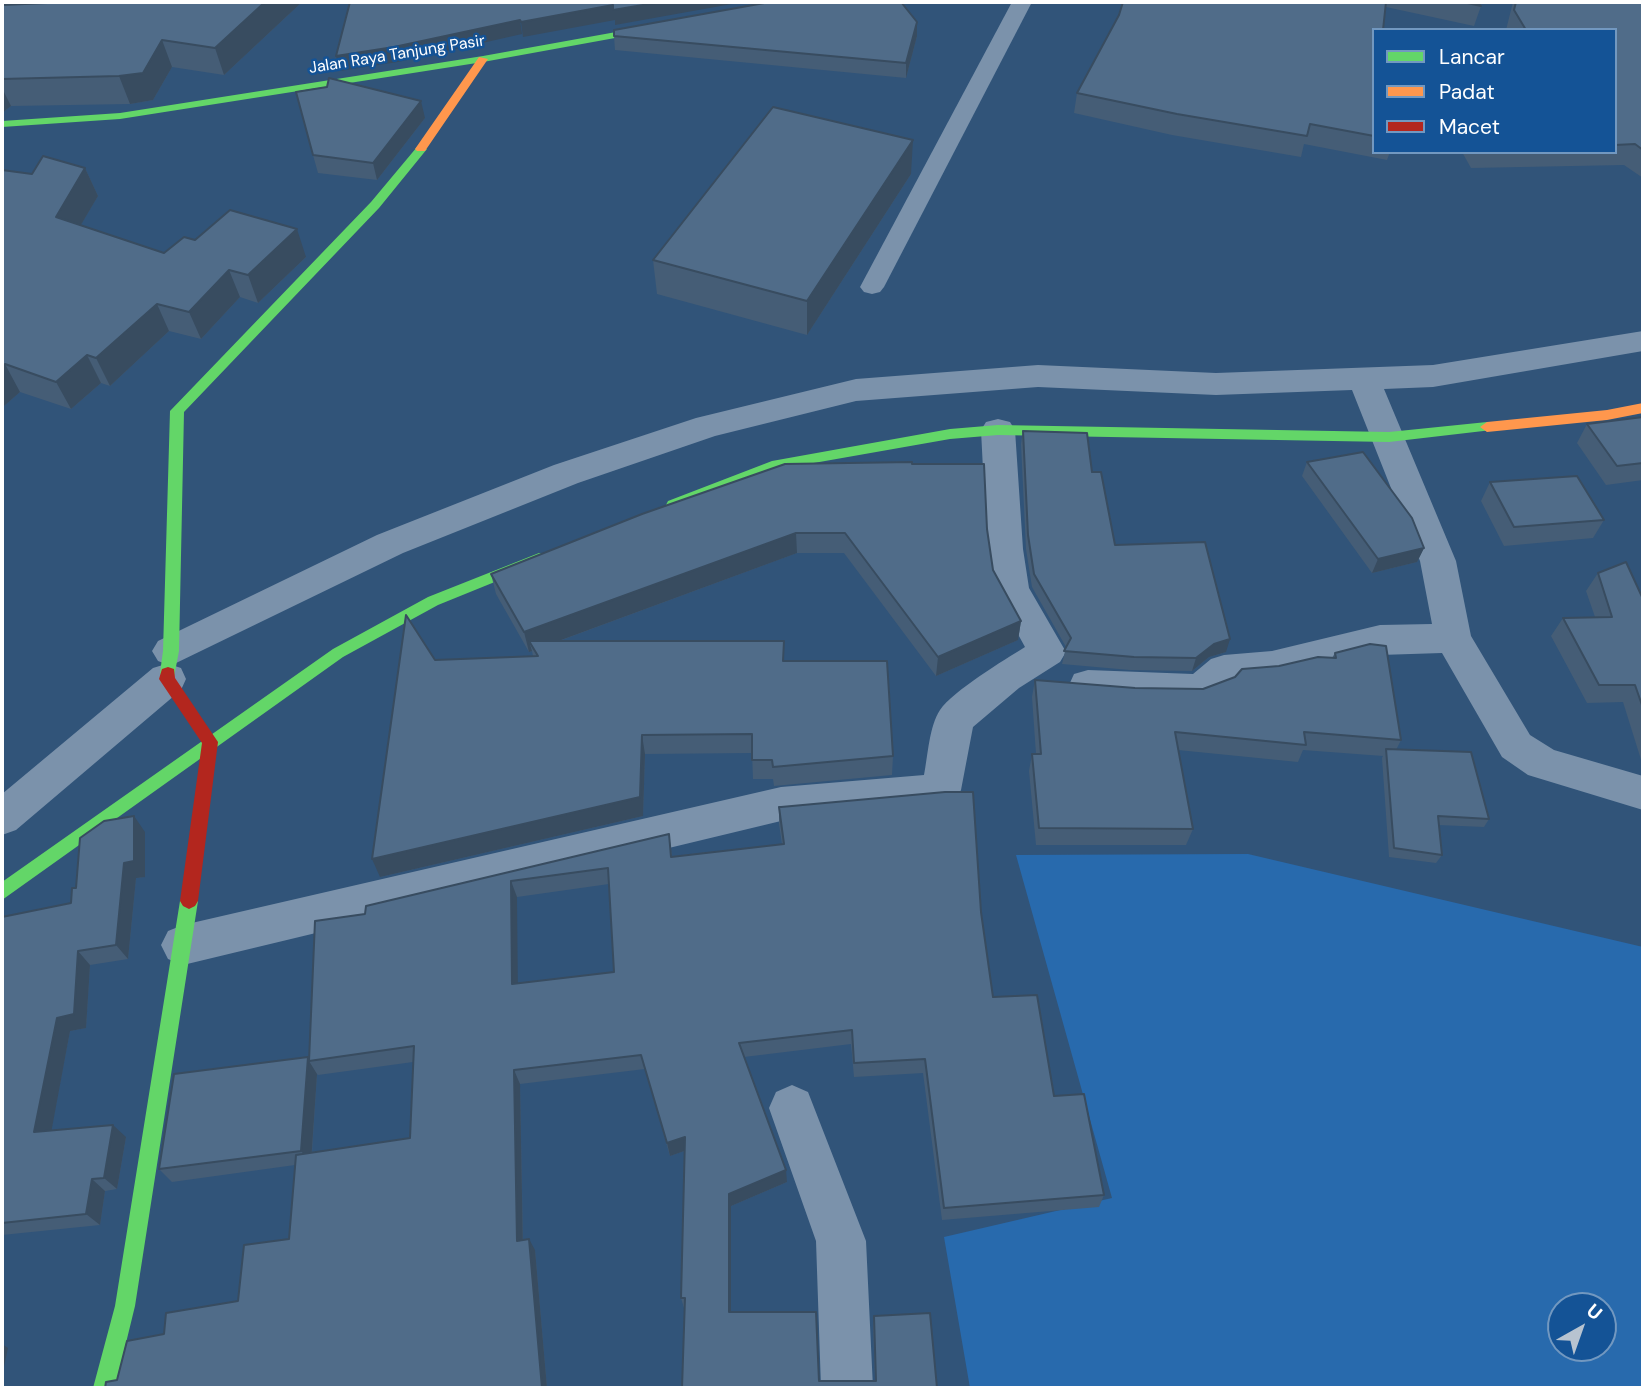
<!DOCTYPE html>
<html>
<head>
<meta charset="utf-8">
<style>
	body { margin:0 }
	#map { position:relative; width:1645px; height:1390px; overflow:hidden; background:#315479; font-family:"DM Sans",sans-serif }
	canvas { display:block }
	.frame { position:absolute; inset:0; border:4px solid #fff; pointer-events:none }
	.legend { position:absolute; left:1372px; top:28px; width:245px; height:126px; box-sizing:border-box; background:#145396; border:2px solid #7298c0; margin:0; padding:9px 12px; list-style:none; font-size:21px; color:#fff }
	.legend li { display:flex; align-items:center; gap:14px; height:35px }
	.legend b { width:35px; border:2px solid #7298c0 }
	.north { position:absolute; left:1547px; top:1292px; width:70px; height:70px; box-sizing:border-box; background:#145396; border:2px solid #7298c0; border-radius:50%; rotate:40deg; font-size:19px; font-weight:700; line-height:28px; text-align:center; color:#fff }
	.north::after { content:''; display:block; margin:auto; width:24px; height:32px; background:#b7c3d0; clip-path:polygon(50% 0,100% 100%,50% 72%,0 100%) }
</style>
</head>
<body>
<div id="map">
<canvas width="1645" height="1390"></canvas>
<div class="frame"></div>
<ul class="legend">
<li><b style="height:9px;background:#63d668"></b>Lancar</li>
<li><b style="height:9px;background:#ff974d"></b>Padat</li>
<li><b style="height:9px;background:#b3261e"></b>Macet</li>
</ul>
<div class="north">U</div>
</div>
<script>
const c = document.querySelector('canvas').getContext('2d');
c.lineJoin = 'round';
function paint(path, color) { c.fillStyle = color; c.fill(path, 'evenodd'); }
function stroke(path, color, width, dash) { c.strokeStyle = color; c.lineWidth = width; c.lineCap = dash ? 'butt' : 'round'; c.setLineDash(dash || []); c.stroke(path); }
function label(font, color, halo, rows, align = 'center') {
  c.font = font + ' "DM Sans",sans-serif'; c.lineWidth = 5; c.setLineDash([]); c.textBaseline = 'middle'; c.strokeStyle = halo; c.fillStyle = color; for (const [text, x, y, turn = 0] of rows) {
    c.save(); c.translate(x, y); c.rotate((+turn || 0) * Math.PI / 180); c.textAlign = isNaN(turn) ? turn : align; if (halo) c.strokeText(text, 0, 0); c.fillText(text, 0, 0); c.restore();
  }
}
const green = new Path2D(`
	M1248,854L1643,947V1388H970L944,1237L1112,1198L1016,855ZM1561,1306H1603V1348H1561Z`);
const lane = new Path2D(`
	M1012,2H1032L884,287L880,292L872,294L864,292L860,287Z`);
const street = new Path2D(`
	M1643,331V351L1433,387L1384,389L1456,561L1471,636L1530,735L1554,750L1643,776V810L1528,775L1502,757L1442,653L1380,655L1272,681L1234,684C1205,717 1129,702 1088,700L1074,696L1069,685L1074,674L1088,670L1193,674L1211,659L1224,655L1272,651L1380,625L1432,624L1420,561L1352,390L1216,395L1038,387L856,401L715,436L578,483L403,553L172,665L181,668L186,679L181,690L16,830L2,835V794L153,668L166,664L158,661L152,651L158,641L377,535L554,465L696,418L856,379L1038,365L1216,373L1433,365Z
	M998,419L1010,422L1015,430L1023,549L1029,588L1066,652L1060,662L1019,688L973,727L961,790L955,802L941,807L781,821L183,965L168,959L161,945L168,931L183,925L781,787L924,775C928,755 929,727 940,710C953,691 1004,660 1025,647L993,589L987,549L981,430L986,422Z
	M792,1085L808,1092L866,1241L873,1388H821L816,1241L769,1108L776,1092Z`);
const fast = new Path2D(`
	M666,23L671,26L670,28L483,62L120,119L2,127V121L120,113L483,56Z
	M421,146L427,149L379,208L184,412L179,651L174,677H162L160,673L163,651L170,411L371,202L417,147Z
	M1487,422L1494,427L1492,430L1389,442L998,435L950,439L774,470L678,509L673,510L666,505L668,501L772,461L950,429L998,425L1389,432Z
	M539,553L544,554L546,558L544,562L438,605L343,657L2,900V882L333,649L428,597Z
	M189,893L195,896L198,901L135,1306L115,1388H93L115,1306L180,901L183,896Z`);
const slow = new Path2D(`
	M479,57L488,59L425,151H417L415,149Z
	M1643,403V413L1607,420L1487,432L1480,427L1487,422L1607,410Z`);
const jam = new Path2D(`
	M168,667L174,669L175,678L218,742L198,901L195,906L189,909L183,906L180,901L202,743L159,679L162,669Z`);
const wall = new Path2D(`
	M70,2H302L224,75L172,67L153,100L130,104L11,106L2,113V5Z
	M1123,2H1476L1481,6L1474,26L1386,7L1374,30V152H1390L1387,160L1304,144L1301,157L1172,135L1074,113L1077,93L1119,15Z
	M1513,2H1643V178L1624,165L1471,168L1462,152H1615V30H1506Z
	M917,22V36L906,78L615,50L614,36Z
	M425,118L377,180L318,173L313,155Z
	M85,168L98,196L80,226L164,253L195,240L306,257L258,303L240,297L201,339L169,331L110,386L101,383L71,409L20,392L4,406L2,405V170L32,174Z
	M911,174L807,335L657,294L653,260Z
	M1643,417V480L1606,485L1577,443L1587,424Z
	M1023,431L1092,472L1115,545L1226,652L1209,657L1192,671L1130,670L1062,664L1066,647L1032,587L1026,549L1021,444Z
	M1307,462L1424,548L1417,562L1372,573L1302,476Z
	M912,464L987,529L993,570L1021,621L1018,640L936,676L844,553H797L559,641L784,661L893,756L892,775L774,786L773,779H753L752,753L645,754L643,816L380,877L435,660L533,656L532,651L529,652L496,594L491,574Z
	M1490,482L1604,520L1593,538L1504,546L1481,501Z
	M1598,573L1643,599V766L1623,702L1587,703L1551,636L1563,618L1595,617L1586,591Z
	M1335,653L1401,740L1396,750L1489,819L1484,827L1438,825L1442,855L1436,863L1389,857L1382,758L1383,756L1303,750L1298,762L1178,750L1193,829L1186,845H1036L1029,771L1032,754H1036L1032,697L1035,680L1135,688L1203,689L1279,666L1332,658Z
	M779,807L981,912L993,997L1054,1096L1104,1195L1099,1207L942,1220L923,1073L854,1077L851,1044L744,1057L787,1182L731,1206V1312L819,1381H875L873,1327L874,1316L937,1388H682L685,1308H684L681,1298L684,1151L670,1156L645,1069L520,1084L523,1240L535,1250L547,1388H105L117,1380L164,1334L238,1301L289,1239L295,1165L172,1182L159,1169L309,1058L365,914L669,834L672,856L782,844L779,824ZM609,884L614,972L517,983V897ZM413,1062L410,1138L312,1152L317,1074L318,1075Z
	M145,832V877L136,878L128,959L90,965L86,1028L70,1031L51,1131L126,1137L117,1189L105,1191L100,1225L2,1235V917L71,903L76,888Z`);
const shadedWall = new Path2D(`
	M265,2H302L224,75L215,48Z
	M661,2H743L615,25V20L523,37L521,22L613,5Z
	M520,20L522,34L398,62L340,71L336,56Z
	M917,22V36L906,78V63Z
	M162,40L172,67L153,100L130,104L119,76Z
	M2,88L11,106L2,113Z
	M421,101L425,118L377,180L373,163Z
	M913,140L911,174L807,335V301Z
	M85,168L98,196L69,245L56,217Z
	M297,229L306,257L258,303L248,275Z
	M229,270L240,297L201,339L189,312Z
	M157,304L169,331L110,386L96,358Z
	M87,355L101,383L71,409L56,382Z
	M5,364L20,392L4,406L2,401V366Z
	M796,533L797,553L534,650L529,641L532,651L529,652L524,632Z
	M1424,548L1417,562L1372,573L1378,559Z
	M1021,621L1018,640L936,676L938,657Z
	M1230,639L1226,652L1209,657L1192,671L1196,658L1214,644Z
	M642,735L645,754L643,816L380,877L372,859Z
	M134,816L145,832V877L136,878L128,959L116,945L124,863Z
	M511,881L517,897L518,999L512,984Z
	M78,951L90,965L86,1028L70,1031L49,1144L34,1132L57,1018Z
	M308,1057L309,1061L317,1074L311,1163L301,1151Z
	M514,1070L520,1084L523,1253L517,1241Z
	M113,1125L126,1137L117,1189L104,1178Z
	M685,1137L687,1150L670,1156L667,1143Z
	M786,1170L787,1182L731,1206V1322L729,1312V1194Z
	M92,1179L105,1191L100,1225L86,1214Z
	M529,1239L535,1250L547,1388H542Z
	M2,1344L8,1348L2,1376Z`);
const building = new Path2D(`
	M70,2H265L215,48L162,40L143,73L119,76L2,79V5Z
	M350,2H661L613,10V5L521,22L520,20L394,47L336,56Z
	M770,2H901L917,22L906,63L614,36V30Z
	M1123,2H1386L1383,30H1374V136L1310,124L1307,136L1177,114L1077,93L1119,15Z
	M1463,2H1476L1481,6Z
	M1516,2H1643V150L1635,144L1615,145V30H1526L1514,10Z
	M329,78L421,101L373,163L313,155L296,92L327,87Z
	M773,107L913,140L807,301L653,260Z
	M43,156L85,168L56,217L164,253L184,237L195,240L230,210L297,229L248,275L229,270L189,312L157,304L96,358L87,355L56,382L5,364L2,366V170L32,174Z
	M1643,417V463L1617,466L1587,424Z
	M1023,431L1087,433L1092,472H1101L1115,545L1205,542L1230,639L1214,644L1196,658L1134,657L1064,651L1071,638L1034,574L1028,535Z
	M1363,452L1412,518L1424,548L1378,559L1307,462Z
	M912,462V464H984L987,529L993,570L1021,621L938,657L845,533H796L524,632L491,574L642,514L785,464Z
	M1577,476L1604,520L1514,527L1490,482Z
	M1626,562L1643,599V708L1635,685H1599L1563,618L1612,617L1598,573Z
	M406,615L435,660L538,656L529,641H784L783,661H887L893,756L773,767L772,760H752V734L642,735L640,797L372,859Z
	M1370,644L1386,646L1401,740L1304,732L1306,745L1175,732L1193,829L1039,828L1032,754H1041L1035,680L1135,688L1203,689L1235,677L1242,669L1279,666L1318,657L1336,658L1335,653Z
	M1386,749L1471,752L1489,819L1438,816L1442,855L1394,848Z
	M945,792H973L981,912L993,997L1037,995L1054,1096L1084,1094L1104,1195L944,1208L925,1059L854,1063L852,1030L739,1043L786,1170L729,1194V1312H816L819,1381H876L874,1316L930,1313L937,1388H682L685,1298H681L685,1137L667,1143L641,1055L514,1070L517,1241L529,1239L542,1388H105L106,1382L117,1380L127,1341L164,1334L166,1313L238,1301L244,1245L289,1239L296,1155L410,1138L414,1046L309,1061L315,921L365,914L366,906L669,834L671,857L784,844L779,807H781ZM608,868L614,972L512,984L511,881Z
	M134,816V861L124,863L116,945L78,951L74,1014L57,1018L34,1132L113,1125L104,1178L92,1179L86,1214L2,1223V917L71,903L72,888H76L80,838L104,821Z
	M308,1057L301,1151L159,1169L174,1074Z`);
const farStreetnames = [
	["Jalan Raya Tanjung Pasir",397,55,-9]
];
paint(green, '#286aad');
paint(lane, '#7b92ab');
paint(street, '#7b92ab');
paint(fast, '#63d668');
paint(slow, '#ff974d');
paint(jam, '#b3261e');
paint(wall, '#455d76');
paint(shadedWall, '#384c60');
paint(building, '#506c89');
stroke(building, '#384c60', 2);
label('16px', '#fff', '#145396', farStreetnames);
</script>
</body>
</html>
